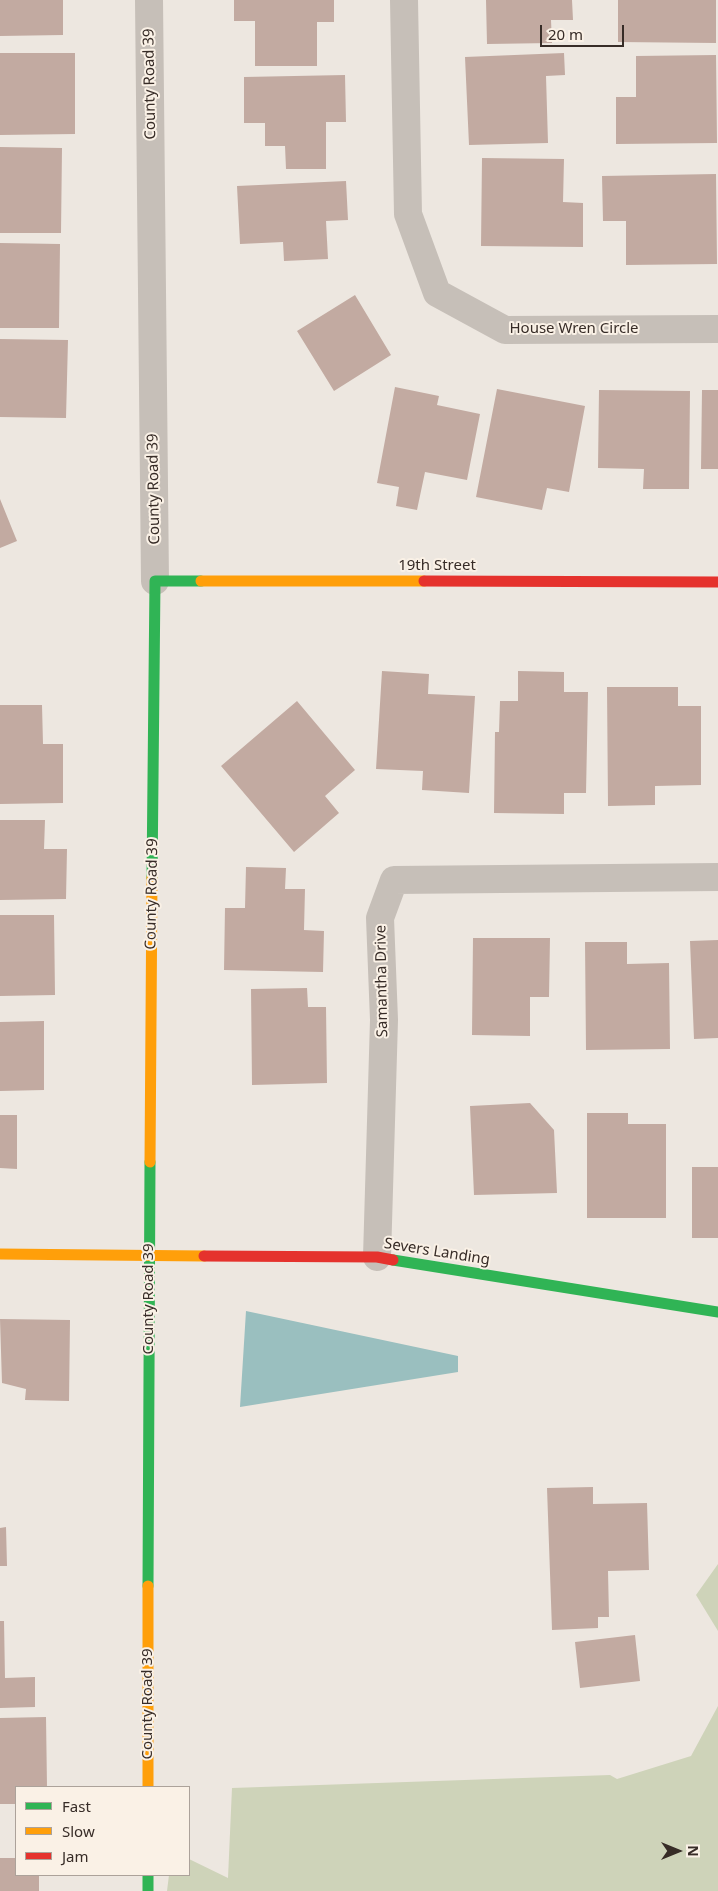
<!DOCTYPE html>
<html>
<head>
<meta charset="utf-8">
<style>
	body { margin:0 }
	#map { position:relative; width:718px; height:1891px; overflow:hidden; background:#ede7e0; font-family:"Noto Sans",sans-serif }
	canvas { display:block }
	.legend { position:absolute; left:15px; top:1786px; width:175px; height:90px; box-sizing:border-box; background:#faf1e6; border:1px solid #aca29a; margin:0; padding:6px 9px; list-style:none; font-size:15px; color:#372c27 }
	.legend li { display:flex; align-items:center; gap:10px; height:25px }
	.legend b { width:25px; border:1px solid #aca29a }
	.north { position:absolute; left:653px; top:1826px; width:50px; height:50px; -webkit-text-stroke:4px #faf1e6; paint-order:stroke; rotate:90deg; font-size:14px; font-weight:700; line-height:20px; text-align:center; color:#372c27 }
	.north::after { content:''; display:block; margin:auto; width:18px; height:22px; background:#372c27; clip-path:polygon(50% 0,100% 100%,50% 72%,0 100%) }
	.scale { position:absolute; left:540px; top:25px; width:84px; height:22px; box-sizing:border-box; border:2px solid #372c27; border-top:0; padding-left:6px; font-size:15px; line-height:18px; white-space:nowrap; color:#372c27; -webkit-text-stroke:4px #faf1e6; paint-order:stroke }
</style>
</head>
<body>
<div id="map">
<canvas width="718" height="1891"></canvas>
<ul class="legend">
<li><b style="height:6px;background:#30b455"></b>Fast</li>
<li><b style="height:6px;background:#ff9f0a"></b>Slow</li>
<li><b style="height:6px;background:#e5322d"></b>Jam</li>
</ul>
<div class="north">N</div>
<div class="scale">20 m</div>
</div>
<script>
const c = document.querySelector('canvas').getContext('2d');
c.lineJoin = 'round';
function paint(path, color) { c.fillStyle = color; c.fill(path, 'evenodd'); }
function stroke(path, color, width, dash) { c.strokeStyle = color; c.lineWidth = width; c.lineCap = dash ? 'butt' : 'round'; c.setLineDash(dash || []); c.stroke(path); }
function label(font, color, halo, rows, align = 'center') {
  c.font = font + ' "Noto Sans",sans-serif'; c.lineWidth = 4; c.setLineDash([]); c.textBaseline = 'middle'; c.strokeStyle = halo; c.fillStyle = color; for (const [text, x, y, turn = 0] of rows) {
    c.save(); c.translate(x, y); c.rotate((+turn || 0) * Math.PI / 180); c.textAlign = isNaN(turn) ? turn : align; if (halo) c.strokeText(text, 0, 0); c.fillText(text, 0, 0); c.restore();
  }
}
const green = new Path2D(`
	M718,1564V1631L696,1595Z
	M718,1706V1891H167L169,1875H189V1859L228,1878L232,1788L610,1775L617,1779L691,1756Z`);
const water = new Path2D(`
	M246,1311L458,1356V1372L240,1407Z`);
const building = new Path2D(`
	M0,0H63V35L0,36Z
	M234,0H334V22H317V66H255V21H234Z
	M486,0H572L573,20H551L552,43L487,44Z
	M618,0H716V43L618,42Z
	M0,53H75V134L0,135Z
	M564,53L565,75L546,76L548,143L469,145L465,57Z
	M716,55L717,143L616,144V97H636V56Z
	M345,75L346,122H326V169H286L285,146H265V123H244V77Z
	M0,147L62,148L61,233H0Z
	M482,158L564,159L563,202L583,203V247L481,246Z
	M716,174L717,264L626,265V221H603L602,176Z
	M346,181L348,220L326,221L328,259L284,261L283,242L240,244L237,186Z
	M0,243L60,244L59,328H0Z
	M355,295L391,355L334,391L297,331Z
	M0,339L68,340L66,418L0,417Z
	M395,387L439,396L437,405L480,414L467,480L425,472L417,510L396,506L399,487L377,483Z
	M497,389L585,406L569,492L547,488L542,510L476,497Z
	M599,390L690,391L689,489H643L644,469L598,468Z
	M702,390H718V469H701Z
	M0,499L17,541L0,548Z
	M382,671L429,674L428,694L475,696L469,793L422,790L423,771L376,769Z
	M518,671L564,672V692H588L586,793H564V814L494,813L495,732H499L500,701H518Z
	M607,687H678V706H701V785L655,786V805L608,806Z
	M297,701L355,770L325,796L339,813L294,852L221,766Z
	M0,705H42L43,744H63V803L0,804Z
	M0,820H45L44,849H67L66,899L0,900Z
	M246,867L286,868L285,889H305L304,930L324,931L323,972L224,970L225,908H245Z
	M0,915H54L55,995L0,996Z
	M473,938H550L549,997H530V1036L472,1035Z
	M718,940V1038L694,1039L690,941Z
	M585,942H627V964L669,963L670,1049L586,1050Z
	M307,988L308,1007H326L327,1083L252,1085L251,989Z
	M44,1021V1090L0,1091V1022Z
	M530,1103L554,1130L557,1193L474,1195L470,1106Z
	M587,1113H628V1124H666V1218H587Z
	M0,1115H17V1169L0,1168Z
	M692,1167H718V1238H692Z
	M0,1319L70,1320L69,1401L25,1400L26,1389L2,1383Z
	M593,1487V1504L647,1503L649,1570L608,1571L609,1617H598V1628L552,1630L547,1488Z
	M6,1527L7,1566H0V1528Z
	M0,1621H4L5,1678L35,1677V1707L0,1708Z
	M635,1635L640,1681L580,1688L575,1642Z
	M46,1717L47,1787H16V1804H0V1718Z
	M0,1858H16V1875H39V1891H0Z`);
const street = new Path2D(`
	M149,0L155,581
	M404,0L408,214L437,293L505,330L718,329
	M377,1257L384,1020L380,918L394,880L718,877`);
const fast = new Path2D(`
	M152,878L155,581H201
	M393,1260L718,1312
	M148,1586L150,1162
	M148,1875V1891`);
const slow = new Path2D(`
	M201,581H424
	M150,1162L152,878
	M0,1254L204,1256
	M148,1787V1586`);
const jam = new Path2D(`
	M424,581L718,582
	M204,1256L377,1257L393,1260`);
const streetNames = [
	["County Road 39",150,84,-91],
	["House Wren Circle",574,329],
	["County Road 39",154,489,-91],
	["19th Street",437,566],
	["County Road 39",152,894,-89],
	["Samantha Drive",382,981,-91],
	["Severs Landing",437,1252,9],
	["County Road 39",149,1299,-90],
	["County Road 39",148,1704,-90]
];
paint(green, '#ced3b9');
paint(water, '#9abfbf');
paint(building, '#c2aaa1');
stroke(street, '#c6bfb8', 28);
stroke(fast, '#30b455', 11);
stroke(slow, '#ff9f0a', 11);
stroke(jam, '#e5322d', 11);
label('15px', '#372c27', '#faf1e6', streetNames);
</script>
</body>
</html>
